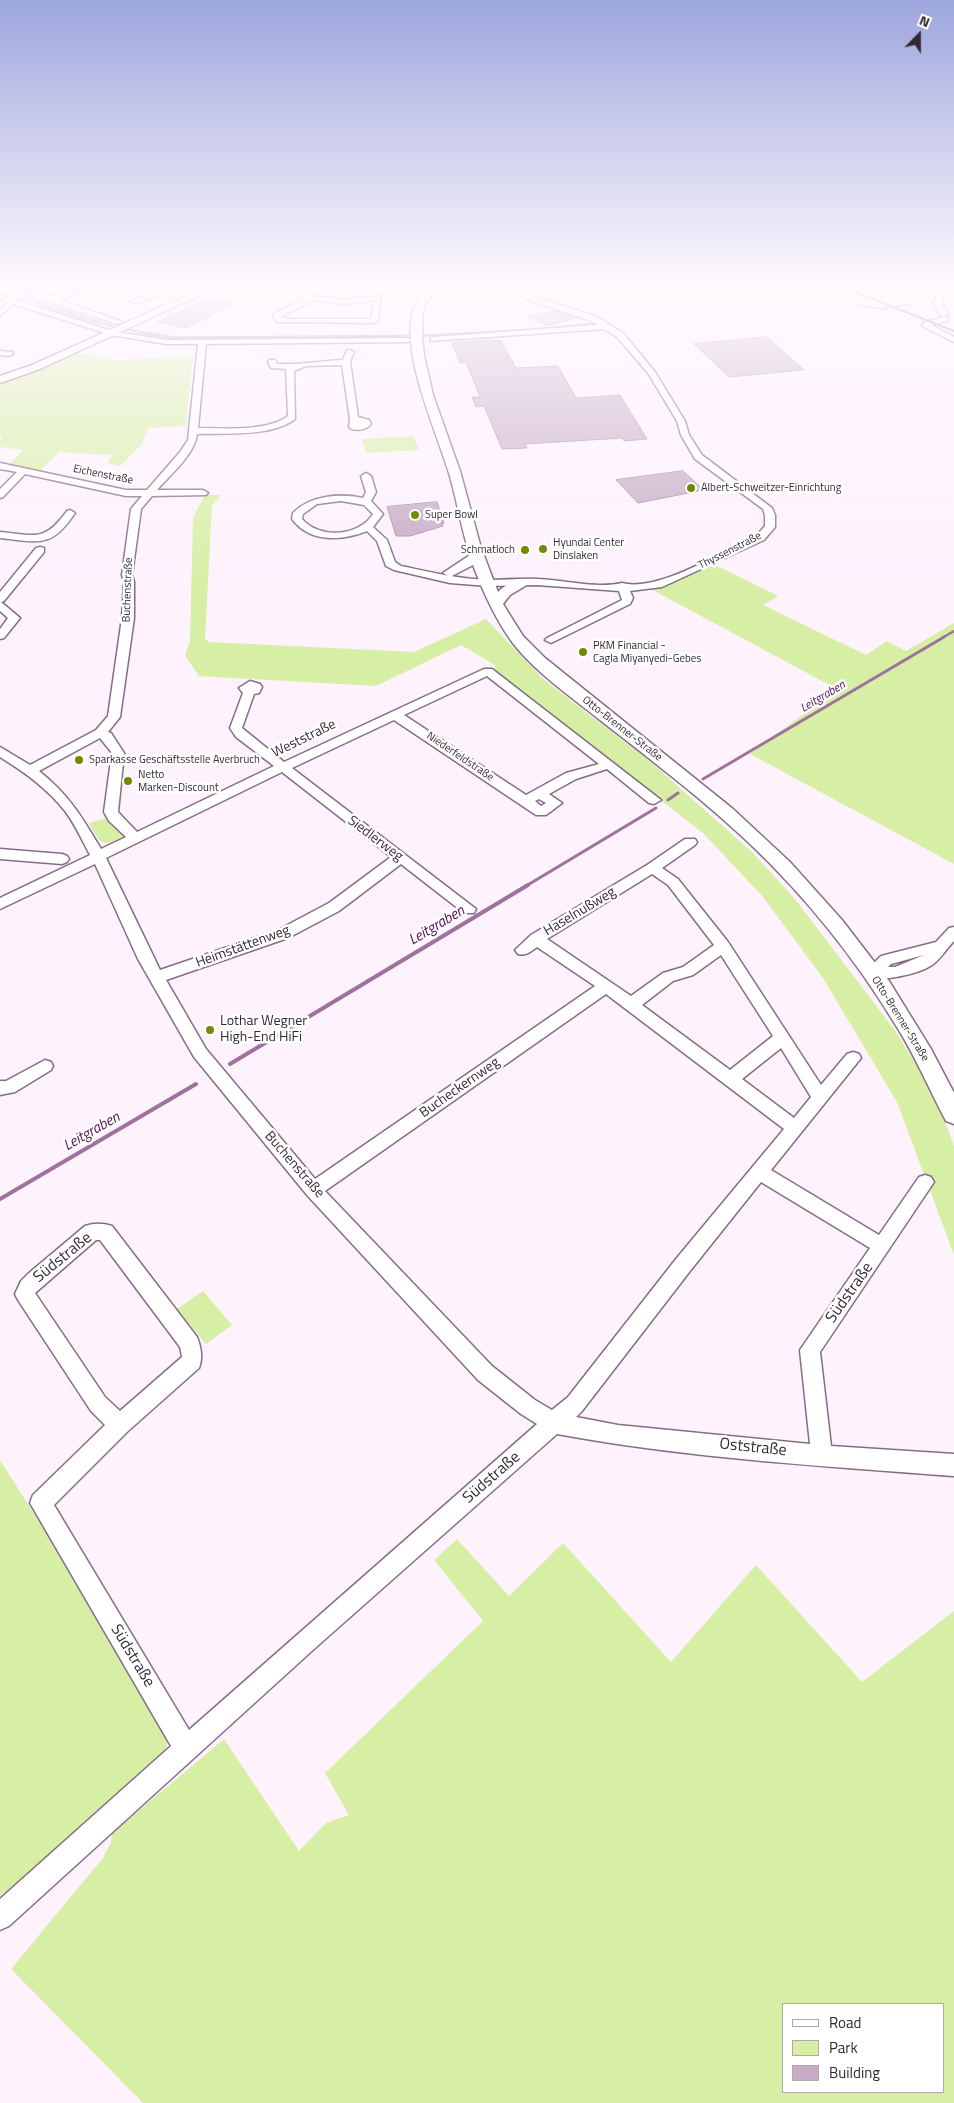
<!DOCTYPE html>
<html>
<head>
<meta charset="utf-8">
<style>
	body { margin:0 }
	#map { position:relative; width:954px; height:2103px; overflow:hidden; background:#fef2fd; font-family:"Titillium Web",sans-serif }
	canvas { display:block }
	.legend { position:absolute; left:782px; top:2003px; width:162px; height:90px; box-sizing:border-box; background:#fff; border:1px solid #ada9ad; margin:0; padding:6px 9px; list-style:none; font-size:15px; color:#332833 }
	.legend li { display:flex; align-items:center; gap:10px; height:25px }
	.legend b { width:25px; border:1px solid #ada9ad }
	.north { position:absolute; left:894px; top:10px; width:50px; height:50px; -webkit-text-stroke:4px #fff; paint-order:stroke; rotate:22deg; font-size:14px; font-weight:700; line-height:20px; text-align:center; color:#332833 }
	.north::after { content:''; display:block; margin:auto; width:18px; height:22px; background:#332833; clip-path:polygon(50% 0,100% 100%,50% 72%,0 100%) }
</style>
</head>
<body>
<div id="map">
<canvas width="954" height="2103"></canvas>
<ul class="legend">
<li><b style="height:6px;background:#fff"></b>Road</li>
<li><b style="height:14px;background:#d6efa4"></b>Park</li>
<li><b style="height:14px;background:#c7acc6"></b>Building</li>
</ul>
<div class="north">N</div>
</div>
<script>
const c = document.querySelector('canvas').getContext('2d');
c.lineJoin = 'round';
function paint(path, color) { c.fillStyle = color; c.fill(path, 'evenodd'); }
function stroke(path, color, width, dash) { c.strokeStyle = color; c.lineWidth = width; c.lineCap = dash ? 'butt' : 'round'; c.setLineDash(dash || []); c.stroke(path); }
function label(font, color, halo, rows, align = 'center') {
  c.font = font + ' "Titillium Web",sans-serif'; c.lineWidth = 5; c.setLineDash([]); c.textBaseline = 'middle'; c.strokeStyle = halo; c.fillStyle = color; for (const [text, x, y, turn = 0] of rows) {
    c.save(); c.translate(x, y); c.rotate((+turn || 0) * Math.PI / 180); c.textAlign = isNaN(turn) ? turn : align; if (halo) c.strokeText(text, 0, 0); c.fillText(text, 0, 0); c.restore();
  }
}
const green = new Path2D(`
	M79,353L117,360L193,356L186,426L148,428L142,444L120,466L107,463L113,455L59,452L41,470L10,464L23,450L0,447V440L3,438L0,437V384Z
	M414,436L419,450L366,453L362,439Z
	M205,495H221L212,506L205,639L209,642L414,652L486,619L542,678L653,764L753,853L795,899L894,1029L934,1093L954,1146V1255L897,1102L823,978L763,897L704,834L495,671V665L461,645L376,686L199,676L185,655L190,641L193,517Z
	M711,563L778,596L763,605L866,655L887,641L906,651L954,623V864L750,754L837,689L649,588Z
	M109,817L127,835C101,847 102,847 89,823Z
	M203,1291L232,1325L206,1344L177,1309Z
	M0,1460L169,1727L166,1751L43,1862L0,1896Z
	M457,1539L509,1596L563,1543L671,1662L756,1565L862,1682L954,1611V2103H143L11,1969L103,1858L111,1842L112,1833L224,1739L299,1851L326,1823L349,1815L325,1773L483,1621L434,1560ZM783,2004H943V2092H783Z`);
const water = new Path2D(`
	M29,292L37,301L116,327L174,337L426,335L533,329L595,323L597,325L534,331L443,336L167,338C143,334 37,313 26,295Z`);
const streamFar3 = new Path2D(`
	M861,306L884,309L912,304`);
const streamFar2 = new Path2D(`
	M942,638L954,631`);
const streamFar1 = new Path2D(`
	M703,779L944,637
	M668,800L678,793
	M526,886L656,808`);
const stream = new Path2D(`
	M230,1064L528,885
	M0,1199L196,1084`);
const building = new Path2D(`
	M209,298L235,304L185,328L158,322Z
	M554,311L576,318L547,326L527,317Z
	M767,337L804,370L729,377L694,344Z
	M492,340L501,341L516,368L558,366L576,398L620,395L647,439L624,441L623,438L525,444L527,448L502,449L484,406L476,407L472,397H480L466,362L460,363L452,343Z
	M683,471L704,490L638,503L616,480Z
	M437,502L444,523H442L443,526L410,536H396L387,507Z`);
const minor = new Path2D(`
	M21,286H29L16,300L112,331L166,340L408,338L412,340L408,342L206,344L198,428C222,428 268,432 288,416L286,369L271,368L268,362L269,360H275L277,364C299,365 321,361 343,360L347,350H350L354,352L350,362L358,417L369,420L371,424C367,430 354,432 349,427L350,419L342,365L306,366L294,371L295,419C272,437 225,433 197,434C195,454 170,475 157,490H203L208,493L206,495L152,496L141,509L132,575L134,582V618L120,717L108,732L111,733L124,753L118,812L137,832L274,766L236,737L230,728L243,693L239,688L250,681L260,684L262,687L259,693L254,694L242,728L284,762L484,669H492L661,800L654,804L649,803L607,769L576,779L549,794L562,803L546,815H536L394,720L292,768L476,909L474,913H464L401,864L339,911L288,938L166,980L206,1049L315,1179L595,986L537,947C530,952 526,956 518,954L515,950L531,935L647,865L685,839H695L697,842L695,845L662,868L678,879L728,942L821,1085L847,1054L853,1052L859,1054L861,1058L771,1170L879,1235L919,1177L925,1175L931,1177L934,1182L820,1352L831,1446L954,1454V1476C821,1466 687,1458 557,1434L314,1649L9,1926L0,1930V1899L171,1746L30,1503L33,1495L105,1425L91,1411L18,1300L15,1294L21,1281L28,1274L85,1226C94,1223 103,1223 112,1226L197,1337C201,1347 203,1358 199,1368L127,1432L54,1505L189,1730L537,1424L521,1414L478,1380L307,1195L194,1057L138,959L95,864L0,909V898L90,855C82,840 75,824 65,811C47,788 24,772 0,757V747L30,765L96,730L108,716L122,618L124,582L122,575L131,509L142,496H126L25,474L3,497L0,498V489L17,472L0,469V463L126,490H147L180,452L188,440L198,344H166L111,335L13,304L0,316V310L7,302L0,299V295L10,298ZM487,676L599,764L566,773L526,795L404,715ZM100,738L112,753L104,812L109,821L126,837L101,849C82,817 69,795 39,771ZM282,772L391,857L329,903L278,930L160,970L106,858ZM539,799L546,803L541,806L535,801ZM652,874L668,885L714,945L683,967L663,973L631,996L547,939ZM721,955L773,1036L730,1070L642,1005L673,981L693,975ZM606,994L784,1129L676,1259L568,1397L552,1410L535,1400L492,1366L325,1191ZM781,1048L811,1097L794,1118L742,1079ZM761,1182L870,1248L800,1350L810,1444L618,1425L576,1417L582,1411L690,1271ZM96,1240H100L180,1347L182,1357L120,1411L105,1397L35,1293Z
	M29,286H37L51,296L91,286H103L58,299L123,322L116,324L47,301Z
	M168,286H178L137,304L130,302Z
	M304,286H312L308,295L341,299L381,296L378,321L374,323L277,322L273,316L274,314L305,298L300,296ZM313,300L341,304L374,301L371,319H288L281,317Z
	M506,286H515L534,296L597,317L623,333L655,372L685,421L689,435L702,455L772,508L775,515V527L764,540L662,587L630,591L633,598L630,604L551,643L545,640L547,638L622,600L619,591L537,585L488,586L450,583L394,570L386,566L377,541L367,531C341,541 310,543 292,519L293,513C310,495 340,493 363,498L366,492L361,476L366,473L371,476L376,492L371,501L383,514L373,527L387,540L395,562L401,566C430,572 459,579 488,580C505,580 522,578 538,579C565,580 596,589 622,583C657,592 716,555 748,540L756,536L765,526V515L763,509L695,459L681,435L677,421L648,373L617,337L604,329L431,341V337H434L598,325L591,321L528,300ZM341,501L364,505L373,514C359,537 319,539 302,519L303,514L317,504Z
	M943,286H951L941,302L948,314L944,316H941L933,302Z
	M945,317H948V321L931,325L954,337V342L922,326L924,322Z
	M0,351L12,352L13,354L9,356L0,355Z
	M70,510L75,513C51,549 39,542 0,538V532C35,535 44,543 67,511Z
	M40,547L44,548V552L4,601L1,602L20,618L4,638L0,639V629L8,618L0,611V592L36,548Z
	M0,849L62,854L67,856L69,859L67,862L62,864L0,859Z
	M954,927V941C947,948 940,960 932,965C919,974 882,982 867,977L864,973L881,956L936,942L949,928ZM924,955L895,967H888L891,964Z
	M45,1060L51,1062L53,1066L51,1070L15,1092L0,1095V1081H6Z`);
const major = new Path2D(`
	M207,286H220L40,369L0,383V376L32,365Z
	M431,286H441L427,301L423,311L422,336L424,356L433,395L460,471L481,548L498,592C504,585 519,578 528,580L530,583L510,595L503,604L523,636L545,658L733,809L790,862L842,920L889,981L931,1049L954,1093V1124L946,1121C929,1089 915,1055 895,1024C855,958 805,896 748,842C701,798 650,759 600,720C570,696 535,672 512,642C495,618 483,592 473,565L450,577L443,573L470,555C461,528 457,500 449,473C436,430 401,355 413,311C416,301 424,293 431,286Z`);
const rail = new Path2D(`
	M840,286L954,331`);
const markers = [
	[691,488,5,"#6e8b04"],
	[415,515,5,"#6e8b04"],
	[543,549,5,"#6e8b04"],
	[525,550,5,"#6e8b04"],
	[583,652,5,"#6e8b04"],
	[79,760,5,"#6e8b04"],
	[128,781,5,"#6e8b04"],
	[210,1030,5,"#6e8b04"]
];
const farStreetnames = [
	["Eichenstraße",103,475,11],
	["Thyssenstraße",730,551,-27],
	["Buchenstraße",128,590,-88],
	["Otto-Brenner-Straße",622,729,38],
	["Niederfeldstraße",460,757,34],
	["Otto-Brenner-Straße",900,1019,58]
];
const farPoinames = [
	["Albert-Schweitzer-Einrichtung",701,488],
	["Super Bowl",425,515],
	["Hyundai Center",553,543],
	["Dinslaken",553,556],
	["Schmatloch",515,550,"right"],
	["PKM Financial -",593,646],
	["Cagla Miyanyedi-Gebes",593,659],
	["Sparkasse Geschäftsstelle Averbruch",89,760],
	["Netto",138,775],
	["Marken-Discount",138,788]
];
const farWaternames = [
	["Leitgraben",823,697,-31]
];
const streetNames = [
	["Weststraße",304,739,-26],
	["Siedlerweg",375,839,37],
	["Haselnußweg",580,912,-31],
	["Heimstättenweg",243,947,-20],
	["Bucheckernweg",460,1088,-35],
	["Buchenstraße",294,1165,49]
];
const poiNames = [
	["Lothar Wegner",220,1022],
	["High-End HiFi",220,1038]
];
const waterNames = [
	["Leitgraben",437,926,-31],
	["Leitgraben",92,1132,-30]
];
const nearStreetnames = [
	["Südstraße",63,1258,-39],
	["Südstraße",850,1293,-55],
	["Oststraße",753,1448,6],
	["Südstraße",492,1478,-41],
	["Südstraße",132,1656,59]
];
paint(green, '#d6efa4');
paint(water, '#cd92cc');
stroke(water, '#9f729e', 1);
stroke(streamFar3, '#9f729e', 2);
stroke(streamFar2, '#9f729e', 2.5);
stroke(streamFar1, '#9f729e', 3);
stroke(stream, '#9f729e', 4);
paint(building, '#c7acc6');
stroke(building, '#a88ea7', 1);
stroke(minor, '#866d85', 3);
stroke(major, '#866d85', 3);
paint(minor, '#fff');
paint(major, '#fff');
stroke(rail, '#4f444f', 2);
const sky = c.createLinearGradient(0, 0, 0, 580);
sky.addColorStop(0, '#9da6dd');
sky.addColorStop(0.49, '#fff9fe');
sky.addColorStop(1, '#fff9fe00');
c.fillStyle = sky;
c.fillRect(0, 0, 954, 580);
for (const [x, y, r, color] of markers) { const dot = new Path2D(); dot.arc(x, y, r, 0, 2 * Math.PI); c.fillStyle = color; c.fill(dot); stroke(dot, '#fff', 2); }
label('11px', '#332833', '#fff', farStreetnames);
label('11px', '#332833', '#fff', farPoinames, 'left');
label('italic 12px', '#560e57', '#fff', farWaternames);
label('14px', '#332833', '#fff', streetNames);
label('14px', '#332833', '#fff', poiNames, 'left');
label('italic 15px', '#560e57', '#fff', waterNames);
label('16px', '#332833', '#fff', nearStreetnames);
</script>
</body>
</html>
